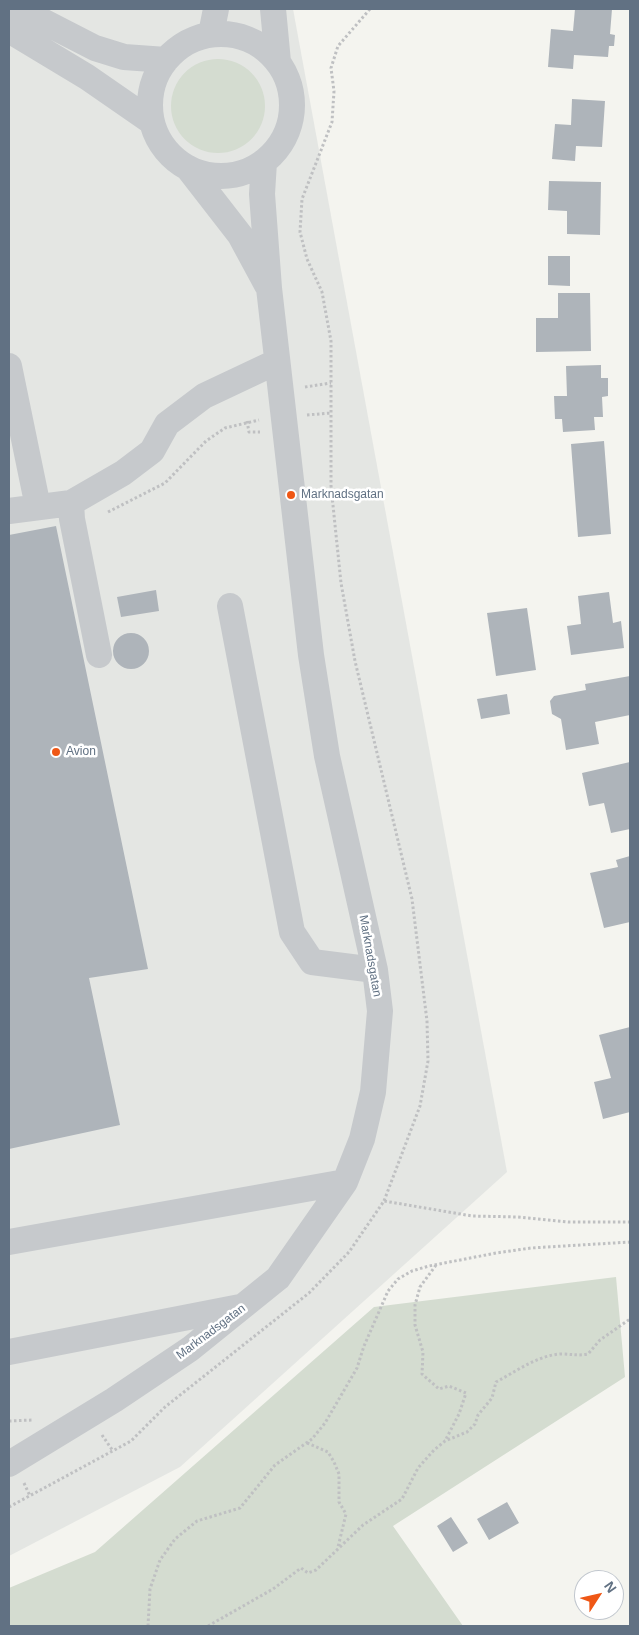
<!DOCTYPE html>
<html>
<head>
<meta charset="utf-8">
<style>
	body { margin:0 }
	#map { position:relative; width:639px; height:1635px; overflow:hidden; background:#f4f4ef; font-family:Helvetica,sans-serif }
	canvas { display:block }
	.frame { position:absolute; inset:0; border:10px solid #617183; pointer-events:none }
	.north { position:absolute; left:574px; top:1570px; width:50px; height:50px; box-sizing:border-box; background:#fff; border:1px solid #c0c6cd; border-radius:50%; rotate:55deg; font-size:14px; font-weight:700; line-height:20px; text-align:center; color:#617183 }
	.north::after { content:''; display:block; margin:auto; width:18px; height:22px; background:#ef5715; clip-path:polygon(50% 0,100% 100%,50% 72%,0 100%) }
</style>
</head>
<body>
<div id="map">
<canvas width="639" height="1635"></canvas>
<div class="frame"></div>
<div class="north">N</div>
</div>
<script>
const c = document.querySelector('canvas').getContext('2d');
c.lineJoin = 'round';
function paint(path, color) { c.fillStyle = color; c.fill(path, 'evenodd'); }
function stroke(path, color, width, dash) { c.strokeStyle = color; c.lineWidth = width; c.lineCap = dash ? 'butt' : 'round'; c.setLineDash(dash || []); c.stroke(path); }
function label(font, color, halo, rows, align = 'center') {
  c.font = font + ' Helvetica,sans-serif'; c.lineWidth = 5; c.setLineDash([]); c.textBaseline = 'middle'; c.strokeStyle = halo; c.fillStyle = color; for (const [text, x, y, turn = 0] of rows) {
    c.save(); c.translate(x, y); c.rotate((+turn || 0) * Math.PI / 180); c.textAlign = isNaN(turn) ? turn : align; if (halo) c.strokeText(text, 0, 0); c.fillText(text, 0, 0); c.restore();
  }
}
const built = new Path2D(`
	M9,9H293L507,1172L180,1467L9,1556Z`);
const green = new Path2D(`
	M171 106a47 47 0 1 1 94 0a47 47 0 1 1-94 0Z
	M616,1277L625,1377L393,1526L463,1626H9V1588L95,1552L374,1307Z`);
const building = new Path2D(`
	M575,9H612L610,34L615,35L614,46H609L608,57L574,55L573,69L548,67L551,29L573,31Z
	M572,99L605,101L602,147L576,146L575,161L552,159L555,124L571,125Z
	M549,181L601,182L600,235L567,234V211L548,210Z
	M548,256H570V286L548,285Z
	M558,293H590L591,351L536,352V318H558Z
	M601,365V378H608V396L602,397L603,417H594L595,430L563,432L562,419H555L554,396H567L566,366Z
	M604,441L611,534L578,537L571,444Z
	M56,526L148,969L89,978L120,1125L9,1149V535Z
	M156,590L159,611L121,617L117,597Z
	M609,592L613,623L621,621L624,648L571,655L567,626L581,624L578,596Z
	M527,608L536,670L496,676L487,613Z
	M113 651a18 18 0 1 1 36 0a18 18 0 1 1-36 0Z
	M630,676V715L595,722L599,744L566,750L561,719L552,714L550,701L554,696L586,690L585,684Z
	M507,694L510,714L481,719L477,699Z
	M630,762V829L611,833L604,803L589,806L582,773Z
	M630,856V922L604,928L590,873L618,867L616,860Z
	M630,1027V1112L603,1119L594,1082L611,1078L599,1035Z
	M507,1502L519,1523L489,1540L477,1519Z
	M451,1517L468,1543L453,1552L437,1526Z`);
const path = new Path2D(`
	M370,9L338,46L331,68L334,91L332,122L302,199L300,232L307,259L322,292L331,341V486L341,583L355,661L412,899L427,1021L428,1061L420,1106L384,1201
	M305,387L331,383
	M307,415L331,413
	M247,421L249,432H260
	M108,512L165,483L206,441L225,428L259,420
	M436,1265L420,1287L415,1305V1325L423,1352L422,1374L439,1389L449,1386L466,1393L459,1414L445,1441
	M9,1421L32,1420
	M102,1435L113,1451
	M307,1443L328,1452L334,1462L339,1474V1502L346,1514L338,1547
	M24,1483L30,1496
	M9,1507L131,1441L165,1407L309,1293L349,1252L384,1201L472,1216L518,1217L569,1222H630
	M148,1626L150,1589L160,1560L175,1539L197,1521L240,1508L275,1465L312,1439L325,1423L357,1368L364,1346L388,1291L398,1279L412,1271L429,1266L496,1253L531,1248L630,1242
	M208,1626L273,1589L301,1568L308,1573L316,1570L363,1525L402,1499L418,1468L434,1450L445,1441L467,1432L475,1424L478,1415L492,1398L496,1382C515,1372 538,1355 561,1354C571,1354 578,1356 588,1354L600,1340L630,1319`);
const minor = new Path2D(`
	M19,9L95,48L124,57L166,60
	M273,9L278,62
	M9,30L87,77L152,122
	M150 105a71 71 0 1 1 142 0a71 71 0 1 1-142 0Z
	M211,34L216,9
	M188,168L240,235L267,285
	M9,366L38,507
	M71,503L72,519L99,655
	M9,511L71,503L123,473L152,451L167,424L204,396L276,362
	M230,606L292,932L312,962L375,970
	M9,1242L345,1182
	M9,1352L240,1307
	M9,1464L114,1400L190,1349L278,1278L345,1182L362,1139L373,1092L380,1011L375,970L327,756L311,655L269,288L262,194L264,162`);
const markers = [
	[291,495,5,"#ef5715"],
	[56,752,5,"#ef5715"]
];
const poiNames = [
	["Marknadsgatan",301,495],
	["Avion",66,752]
];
const streetNames = [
	["Marknadsgatan",370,956,80],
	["Marknadsgatan",211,1332,-37]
];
paint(built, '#e4e6e3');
paint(green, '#d4dcd0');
paint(building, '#aeb4ba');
stroke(path, '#bfc0c2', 3, [2.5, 2.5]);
stroke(minor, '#c6c9cc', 26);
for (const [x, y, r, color] of markers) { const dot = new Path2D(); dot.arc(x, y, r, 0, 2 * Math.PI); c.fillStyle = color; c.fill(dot); stroke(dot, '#fff', 2); }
label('12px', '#617183', '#fff', poiNames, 'left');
label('12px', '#617183', '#fff', streetNames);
</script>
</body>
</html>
